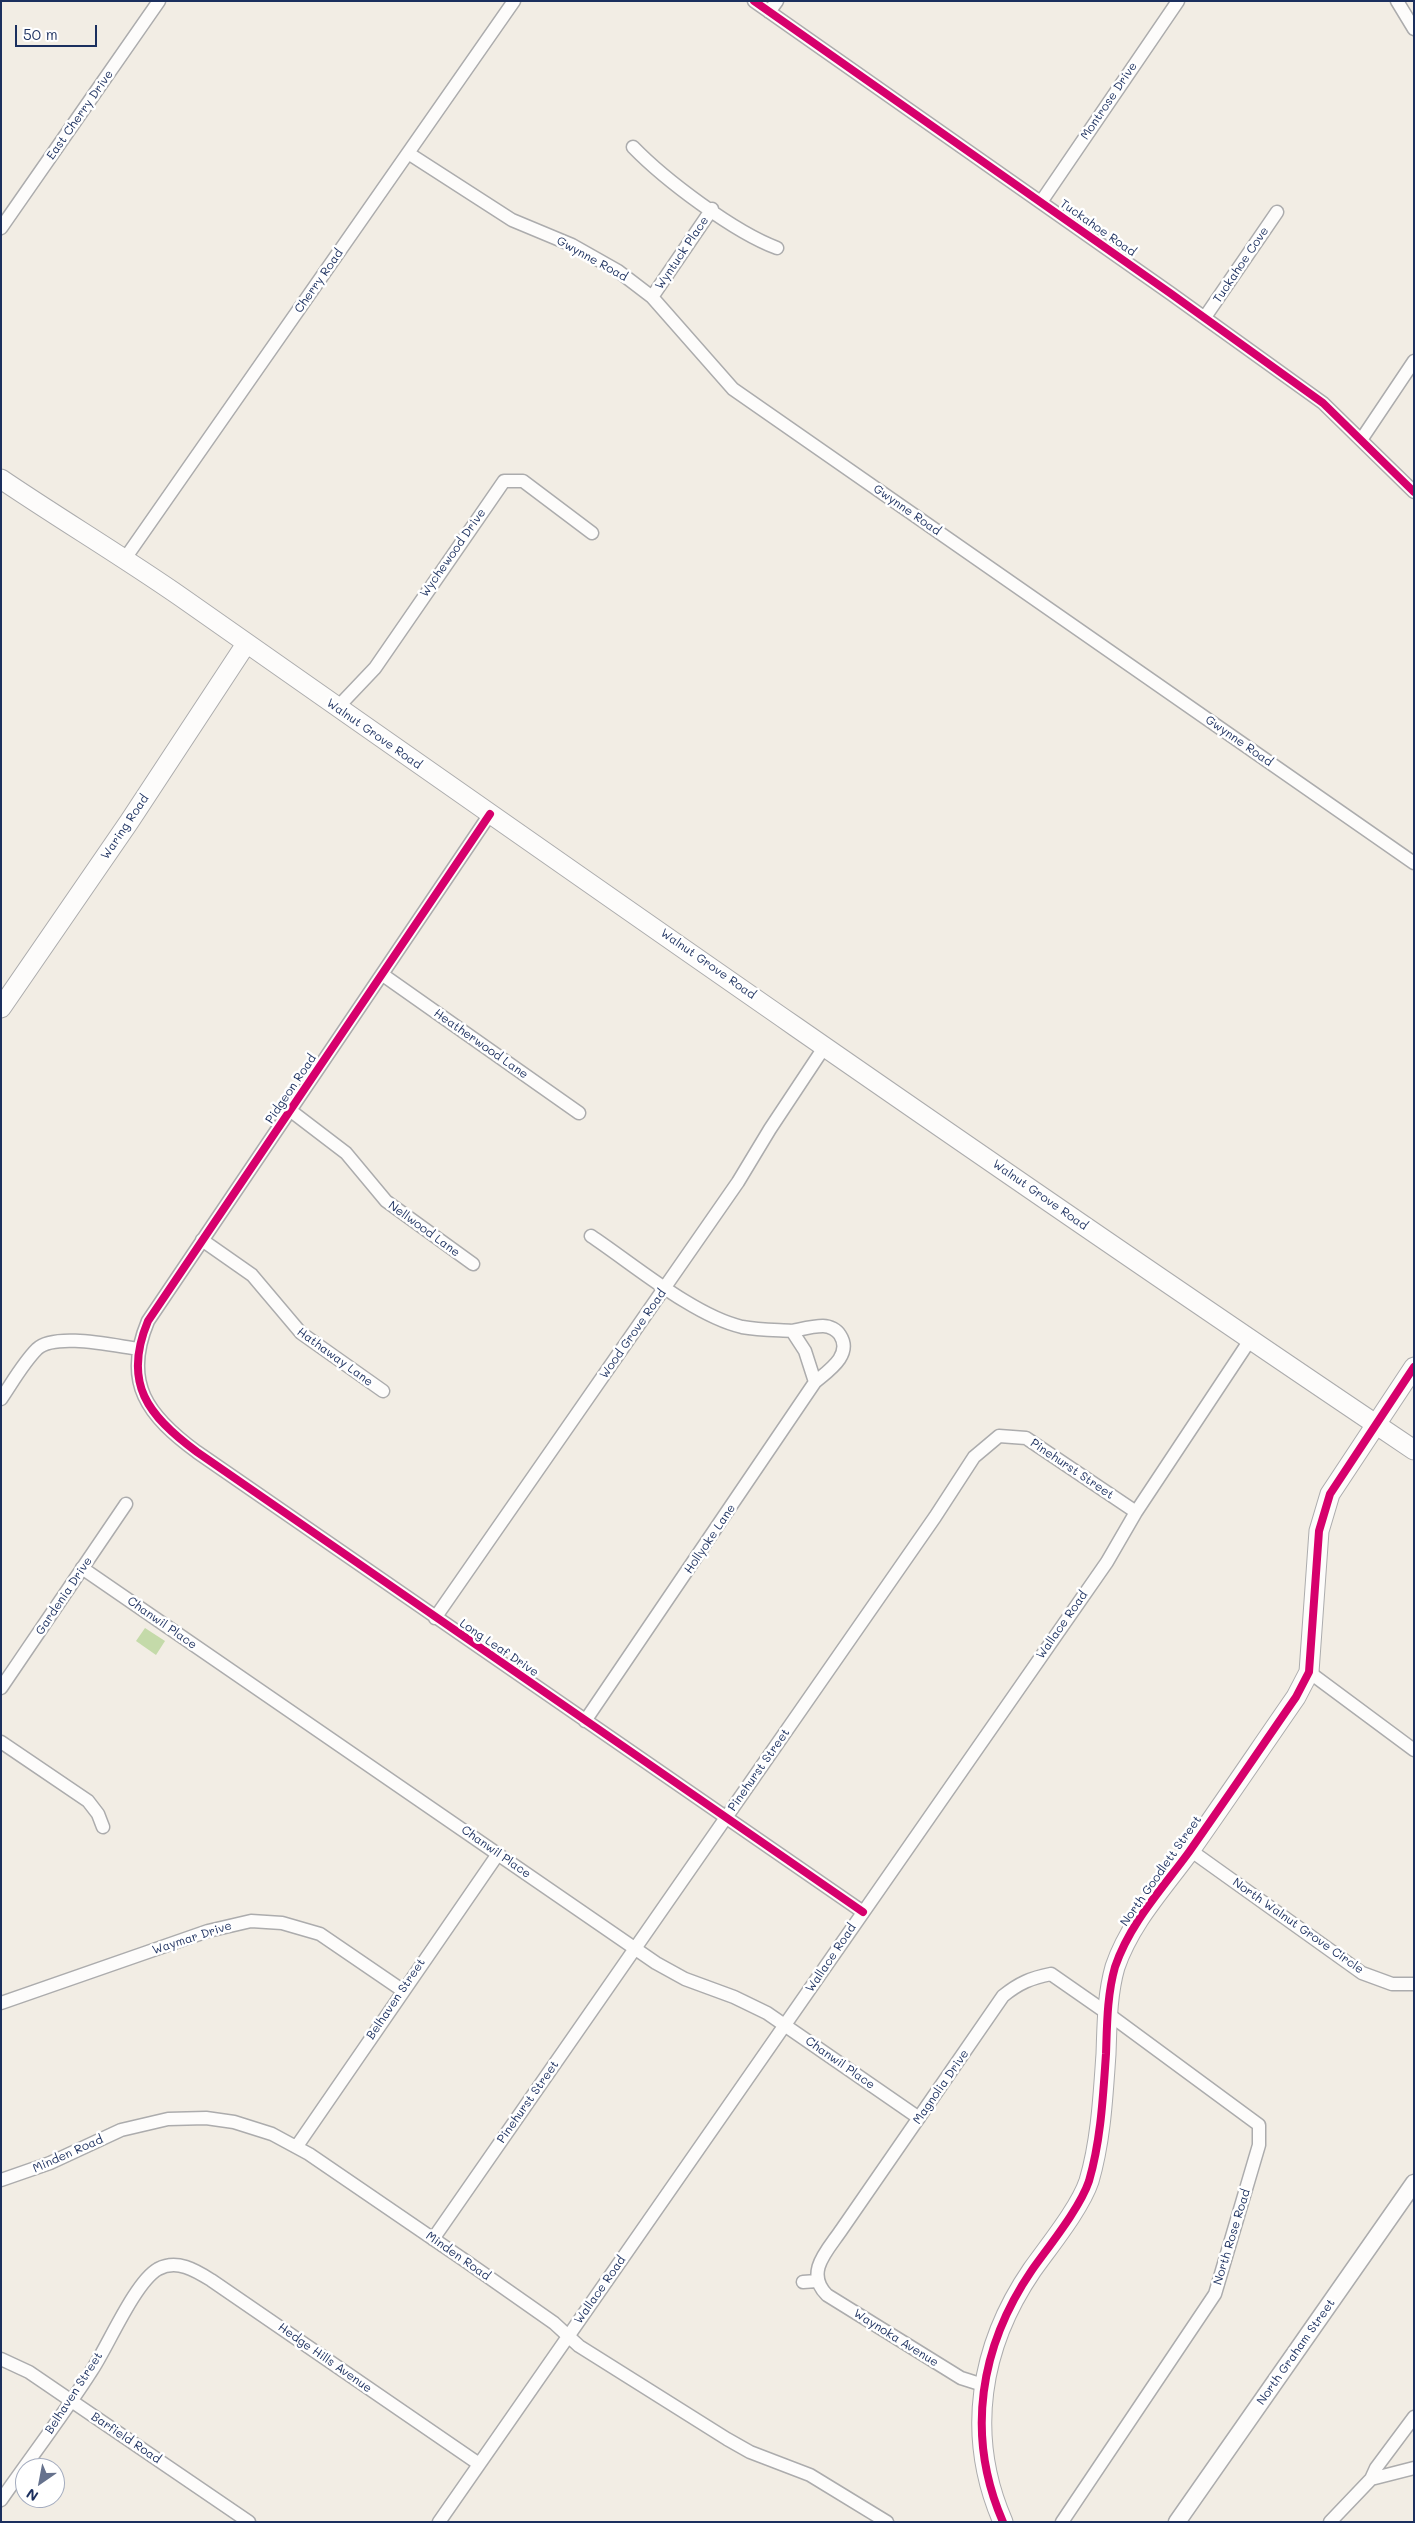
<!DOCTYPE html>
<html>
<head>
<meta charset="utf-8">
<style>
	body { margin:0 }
	#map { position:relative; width:1415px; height:2523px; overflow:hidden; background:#f2ede4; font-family:Mali,sans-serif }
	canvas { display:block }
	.frame { position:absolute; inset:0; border:2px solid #1b2f5e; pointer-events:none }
	.north { position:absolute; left:15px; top:2458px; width:50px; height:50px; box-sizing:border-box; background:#fff; border:1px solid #a4acbf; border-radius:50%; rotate:213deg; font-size:14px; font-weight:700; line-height:20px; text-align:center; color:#1b2f5e }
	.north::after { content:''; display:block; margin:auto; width:18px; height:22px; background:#66728d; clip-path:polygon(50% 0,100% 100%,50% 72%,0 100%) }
	.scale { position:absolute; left:15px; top:25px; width:82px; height:22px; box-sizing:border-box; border:2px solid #1b2f5e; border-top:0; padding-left:6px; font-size:15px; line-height:18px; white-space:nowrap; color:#1b2f5e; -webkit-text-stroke:4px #fff; paint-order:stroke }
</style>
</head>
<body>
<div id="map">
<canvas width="1415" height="2523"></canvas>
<div class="frame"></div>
<div class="north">N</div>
<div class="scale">50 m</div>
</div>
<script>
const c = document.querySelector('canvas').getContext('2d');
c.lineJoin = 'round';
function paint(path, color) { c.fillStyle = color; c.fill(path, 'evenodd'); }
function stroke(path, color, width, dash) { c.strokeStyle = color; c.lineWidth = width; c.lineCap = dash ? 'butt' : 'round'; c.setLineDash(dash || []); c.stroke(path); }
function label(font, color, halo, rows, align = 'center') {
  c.font = font + ' Mali,sans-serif'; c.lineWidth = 5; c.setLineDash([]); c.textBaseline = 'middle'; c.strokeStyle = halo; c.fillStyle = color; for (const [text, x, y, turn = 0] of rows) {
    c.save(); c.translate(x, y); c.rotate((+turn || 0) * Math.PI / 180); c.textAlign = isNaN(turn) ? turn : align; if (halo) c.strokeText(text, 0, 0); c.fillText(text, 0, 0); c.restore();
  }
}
const green = new Path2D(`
	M145,1628L165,1641L156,1655L136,1641Z`);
const minor = new Path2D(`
	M754,1L1170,293L1323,403L1414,492
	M1397,1L1414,29
	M769,12L777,1
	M633,147C665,180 734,232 777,248
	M408,153L512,220L572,245L618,271L652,297L733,389L1414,863
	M1041,202L1178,1
	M1,228L159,1
	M652,297L712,209
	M1205,317L1277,212
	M1361,440L1414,361
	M124,560L514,1
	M337,708L375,668L504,481H523L592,533
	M490,814L148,1321C122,1383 148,1416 197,1452L863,1912
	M383,975L579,1113
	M291,1111L346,1153L386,1201L473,1264
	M202,1240L252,1275L301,1333L383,1391
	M792,1331C802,1329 813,1326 823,1326C830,1326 837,1330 840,1335C853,1355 828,1371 815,1382
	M1,1399C12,1383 23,1363 37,1349C55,1332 115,1346 139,1349
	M82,1568L656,1963L685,1979L734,1997L767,2013L919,2118
	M435,1618L738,1182L770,1129L825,1046
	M1309,1672L1414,1750
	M1,1688L126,1504
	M585,1721L815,1382L805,1351L792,1331C776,1330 759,1330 742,1327C694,1316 633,1264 591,1236
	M1,1742L88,1801L98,1814L103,1827
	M1190,1850L1362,1973L1392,1984H1414
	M1,2003L208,1931L251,1921L282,1923L320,1934L402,1990
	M297,2146L498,1854
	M1,2180L50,2163L121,2130L168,2119L206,2118L234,2122L272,2134L309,2154L467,2262L554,2323L579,2346L727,2439L750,2452L810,2475L887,2522
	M433,2239L935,1517L974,1457L999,1436L1026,1438L1136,1512
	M803,2282L817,2281
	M1,2359L29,2372L249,2522
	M983,2385L961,2378L827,2295C804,2272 828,2250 842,2229L1003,1996C1019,1983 1031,1978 1051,1974L1107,2013L1259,2125V2145L1215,2294L1062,2522
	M1371,2479L1414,2468
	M1,2500C31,2457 64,2414 92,2370C108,2346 135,2282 158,2269C177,2259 195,2270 211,2280L479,2464
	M439,2522L1107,1562L1136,1512L1250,1340
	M1330,2522L1371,2479L1376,2468L1414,2417`);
const tertiary = new Path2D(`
	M1177,2522L1414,2183`);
const secondary = new Path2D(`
	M1,479C60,519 122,556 181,597C590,884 999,1171 1414,1450
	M1,1008L129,822L246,644
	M1003,2522C965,2435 980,2346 1032,2270C1049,2246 1080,2208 1089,2181C1101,2140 1103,2096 1106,2054C1107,2026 1107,1995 1115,1967C1130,1923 1162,1889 1189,1852C1225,1801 1260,1749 1296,1697L1309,1672L1319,1531L1330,1494L1414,1367`);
const cycleway = new Path2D(`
	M754,1L1170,293L1323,403L1414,492
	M490,814L148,1321C122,1383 148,1416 197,1452L863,1912
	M1003,2522C965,2435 980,2346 1032,2270C1049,2246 1080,2208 1089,2181C1101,2140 1103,2096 1106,2054C1107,2026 1107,1995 1115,1967C1130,1923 1162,1889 1189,1852C1225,1801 1260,1749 1296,1697L1309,1672L1319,1531L1330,1494L1414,1367`);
const streetNames = [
	["Montrose Drive",1109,101,-56],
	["East Cherry Drive",80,115,-55],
	["Tuckahoe Road",1098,228,35],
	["Wyntuck Place",682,253,-56],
	["Gwynne Road",592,259,29],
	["Tuckahoe Cove",1241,265,-56],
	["Cherry Road",319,281,-55],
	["Gwynne Road",907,510,35],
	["Wychewood Drive",453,553,-55],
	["Walnut Grove Road",374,734,35],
	["Gwynne Road",1239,741,35],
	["Waring Road",125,827,-56],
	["Walnut Grove Road",708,964,35],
	["Heatherwood Lane",481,1044,35],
	["Pidgeon Road",291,1089,-56],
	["Walnut Grove Road",1040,1195,35],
	["Nellwood Lane",424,1229,36],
	["Wood Grove Road",633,1334,-55],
	["Hathaway Lane",335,1357,36],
	["Pinehurst Street",1072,1469,34],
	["Hollyoke Lane",710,1539,-56],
	["Gardenia Drive",64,1596,-56],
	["Chanwil Place",162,1623,35],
	["Wallace Road",1062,1625,-55],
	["Long Leaf Drive",499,1648,34],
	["Pinehurst Street",759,1770,-55],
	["Chanwil Place",496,1852,35],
	["North Goodlett Street",1161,1871,-55],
	["North Walnut Grove Circle",1298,1926,35],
	["Waymar Drive",192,1938,-18],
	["Wallace Road",831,1958,-56],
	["Belhaven Street",396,1999,-56],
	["Chanwil Place",840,2063,35],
	["Magnolia Drive",941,2087,-55],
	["Pinehurst Street",528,2102,-55],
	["Minden Road",68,2154,-24],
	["North Rose Road",1232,2237,-73],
	["Minden Road",458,2256,35],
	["Wallace Road",600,2290,-55],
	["Waynoka Avenue",896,2338,32],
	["North Graham Street",1296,2352,-55],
	["Hedge Hills Avenue",325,2358,35],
	["Belhaven Street",74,2393,-57],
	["Barfield Road",126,2438,34]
];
paint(green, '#c4daa9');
stroke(minor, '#acacad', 15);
stroke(tertiary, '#acacad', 19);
stroke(secondary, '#acacad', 21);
stroke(minor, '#fdfcfb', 12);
stroke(tertiary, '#fdfcfb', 16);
stroke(secondary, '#fdfcfb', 19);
stroke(cycleway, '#d6006c', 8);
label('12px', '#1b2f5e', '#fff', streetNames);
</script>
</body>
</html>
